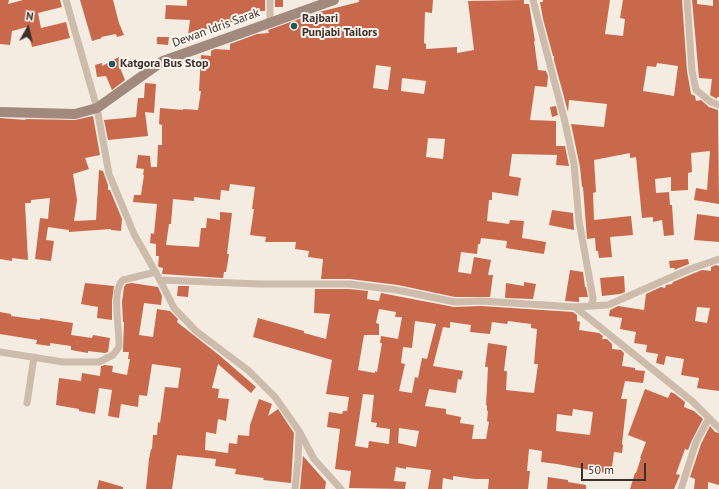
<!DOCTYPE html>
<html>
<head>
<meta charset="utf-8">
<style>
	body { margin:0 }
	#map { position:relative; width:719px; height:489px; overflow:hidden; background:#f4ebe1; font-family:"PT Sans",sans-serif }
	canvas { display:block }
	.north { position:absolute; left:8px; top:8px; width:40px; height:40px; -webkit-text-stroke:3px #fbf5ee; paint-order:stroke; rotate:8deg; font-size:11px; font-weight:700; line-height:16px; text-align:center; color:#3b302b }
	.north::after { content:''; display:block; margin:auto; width:14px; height:18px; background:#3b302b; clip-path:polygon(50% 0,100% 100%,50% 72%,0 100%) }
	.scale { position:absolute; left:581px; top:463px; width:65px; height:18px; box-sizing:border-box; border:2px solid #3b302b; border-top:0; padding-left:5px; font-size:12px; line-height:14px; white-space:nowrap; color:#3b302b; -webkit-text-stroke:3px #fbf5ee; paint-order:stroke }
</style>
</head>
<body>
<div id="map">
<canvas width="719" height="489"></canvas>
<div class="north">N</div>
<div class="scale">50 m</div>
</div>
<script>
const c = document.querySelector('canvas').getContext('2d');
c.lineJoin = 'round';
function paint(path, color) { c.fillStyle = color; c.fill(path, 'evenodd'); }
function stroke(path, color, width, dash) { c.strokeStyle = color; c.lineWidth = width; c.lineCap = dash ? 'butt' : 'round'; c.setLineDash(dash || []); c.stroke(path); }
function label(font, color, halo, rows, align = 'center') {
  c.font = font + ' "PT Sans",sans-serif'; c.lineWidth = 4; c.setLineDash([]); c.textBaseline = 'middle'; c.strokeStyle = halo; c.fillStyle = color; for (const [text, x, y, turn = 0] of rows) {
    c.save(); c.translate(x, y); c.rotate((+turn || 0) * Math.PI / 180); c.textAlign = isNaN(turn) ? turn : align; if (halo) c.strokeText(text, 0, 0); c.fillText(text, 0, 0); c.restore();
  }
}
const building = new Path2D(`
	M0,0H9L8,4L23,0H60L62,7L38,13L41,28L66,22L70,38L32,47L27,27L12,31L10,45L0,44Z
	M80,0H113L119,23L124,35L117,37L116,34L101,37L102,38L92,41Z
	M187,0H265V11H253V14H245V18L238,17L237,23L231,22L230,26L215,25V29H199L198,36L188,35L190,20L165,19L166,5L187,6Z
	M275,0H283V7H275Z
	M359,0H433L432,13L425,12L424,43L426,44V49L457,47V53L474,50L468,1L524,0V4H529L535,41H534L538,70L546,71L548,76L547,87L535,86L530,120L556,121V146H565L569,166L556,165L557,155L512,154L509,176L521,178L518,196L492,192V200H489L487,221L509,224L510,220L524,221L522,238L546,242L544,254L506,248L507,241L481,238L480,244H478L477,254L461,252L458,272L471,274L474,257L491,260L488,275H493L490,297H455L398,285L350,279H321L323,259L308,257L309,251L295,249L296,242H265L266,237L250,235L254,209H252L255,187L230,184L229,191L221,190L220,200L194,197V201L173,199L171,224H169L166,245L199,247L201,228H206L207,218L220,220V212L232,213L227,254H229L228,261L226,272H224L223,278L162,274L163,268L159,267L158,266L159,256H156V244L150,243L151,233L154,234L157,204L133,202L134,195H141L144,175H143L144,169L136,168L138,155L150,156L151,167H157L158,145H162V125L159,124L160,108L183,110V109L198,110L201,91H199L201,55L211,56V51L215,49L230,50V44L257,34L269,33L268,30L319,12L359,2ZM376,65L391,67L388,90L373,88ZM402,78L426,81L424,94L401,91ZM428,138L445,139L443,159L426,157Z
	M543,0H610L605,34L623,36L625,19L620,18L623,0H682L687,71L691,94L695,96L696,101L701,100L709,107L718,110L719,204L694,200L696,188L707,190L710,151L691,153L692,172L688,173V190L671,191V177L655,179L656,193L669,192L670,205H672L674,235L664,236L662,220L653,222V217L642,218L636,157L630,158V153L594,160L596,192L593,193L594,220L631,216L633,235L610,237L612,257L599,258L598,251H596L595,238L587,239L583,187H582L580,167L571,124L604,127L607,104L569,100L568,112L554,60V56H553L543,19L540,2H543ZM657,63L678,66L674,96L643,91L647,66L656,67Z
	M692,0H697V4L713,6V0H719V97H717V99L710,95L712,79L699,78Z
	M157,37H169L168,45L157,44Z
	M119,57L122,64L119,65L125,80L112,90L106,76L97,77L95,65L102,63V66Z
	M145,83L156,84L154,113L145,112L148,136L108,140L104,120L136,117L138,98H144Z
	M556,106L558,115L552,117L550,107Z
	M93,116L100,155L85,158L89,169L73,174L77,200L74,221L96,220L99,170L103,171L108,185V190H110L122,219L121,231L111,230V229L69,232V230L48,227L46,240L54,241L51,261L35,259L40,218L48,219L50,198L31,200V203H25L28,260L12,258V261L0,259V118L26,120L25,119L75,120Z
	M552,210L573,213L574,230L549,225Z
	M697,214L719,217V242L694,240Z
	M688,259L689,264L674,270L675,268H670L669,261Z
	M716,265L719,266V391L697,388L699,378L681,375L684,359L666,356L664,365L656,363L658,354L646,352L647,345L634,343L636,332L620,329L622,318L609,316L610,310L618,306L644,310L646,294L661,287L665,288L666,285L672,284L673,282L692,274L702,270L711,271V267ZM697,307L710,308L707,323L695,321Z
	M570,270L583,272L585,287H586L588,297H579V302L565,301Z
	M624,276L625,292L620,294L602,296L600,278Z
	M524,282L536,284L533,299L505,298L506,283L524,286Z
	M85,283L114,286L112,301V320L97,318L98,307L81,304Z
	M132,283L158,287L162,296L161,305L144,303L139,335L153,337L157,309L170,311L178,319L177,322L219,355L256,387L251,393L218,364L212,388L219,389L218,398L229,399L226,421L218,419L216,434L206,432L205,450L228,453L229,443L237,444L238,435L249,436L250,425L259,399L272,404L268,416L278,409L294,433L291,483L263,480L264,478L235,474L236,469L215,466L216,459L177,455L172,489H146L149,459L151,449H152L153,435H157L158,422L160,423L165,387L178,388L181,368L152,364L147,396L139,395L138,407L121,404L119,418L108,416L112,390L99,388L95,414L79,411V409L56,405L59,378L81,381L82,373L100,376L101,366L105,365L113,366L112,372L127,375L130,359H128L129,352H123L124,322H123L122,302L124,287L126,284Z
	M178,286H189L188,297L177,296Z
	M315,289H349L368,291L367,299L379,301L381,293L454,307L481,306L573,312L577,315V321L580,322L579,330L599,333L603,336L602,339H607L612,344V349L621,350L624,353L622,366L635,368V370L645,371L643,383L625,381L621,399H627L622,444L623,445L622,453L614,452L611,474L557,464L541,462L542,451L529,449L527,471H530L528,489H488L489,479H475L453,476V480L443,478L442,489H428L431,470L406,467V469L396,467L394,481L406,482L405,489L349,488L351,471L335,469L340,429L327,427L329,412L342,414L343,411H347L349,397L326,394L332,360L253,337L258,318L304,331V333L326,339L330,314L314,313ZM379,309L396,312L395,317H402L398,339L381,336L380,343H382L377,372L375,371V373L358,370L364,335H379V324L376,323ZM415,321L436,324L427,359L422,358L418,378L415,377L412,393L399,391L405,364L401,363L403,347L412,348ZM508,321L531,324V328L537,329L534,364H538L534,393L506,390L507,371H504L507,346L488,343L485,367H488L486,405L487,406V411H488L487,421L489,422L486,439H472L474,425L460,423L461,417L446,414V409L425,406L429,389L456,393L458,379L461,380L463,371L433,366L443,327L450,328V322L471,325L470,332L490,334L492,322L507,324ZM363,394L374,395L371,422L377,423L376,427L390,429L389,444L369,441L368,448L355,446ZM573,409L593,412L590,435L556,431L557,414L572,416ZM399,428L419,431L416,447L398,443Z
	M0,312L11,314V316L40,320V318L73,323L71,335L92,338L93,335L110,338L108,352L105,353L88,351V353L71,350V346L50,343V346L36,344L37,340L0,334Z
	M645,389L668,398L671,392L675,394L685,402L684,407L694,411L703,419L692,440L688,450L685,449L676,474L680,475L674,489H630L635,473H636L641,458H640L646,442L628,435Z
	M710,426L715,432L719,433V485L708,482V489H694L695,479L690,477L701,444Z
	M303,456L326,482L325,489H300Z
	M548,477L568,480V482L586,485V489H547Z
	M99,480L123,487V489H97Z`);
const street = new Path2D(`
	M66,0L97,108L109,174L134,234L160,280L174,308L196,331L249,371L275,397L299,431L314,459L341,489
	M270,0V23
	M533,0L565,122L574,164L579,221L593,298L592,306
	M687,0L692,71L696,90L711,102L719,105
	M160,280L259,284H349L397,290L455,302L481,301L575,307L608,305L690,269L719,259
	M575,307L692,401L719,428
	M0,352L63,362H99L113,355L119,347C120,331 111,290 123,280L156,272
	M27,403L34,357
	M295,489L298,460L299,433
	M681,489L696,442L709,418`);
const secondary = new Path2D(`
	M0,112L75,114L97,108L163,61L334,0`);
const markers = [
	[294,26,4,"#1f5a5e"],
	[112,64,4,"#1f5a5e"]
];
const poiNames = [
	["Rajbari",302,19],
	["Punjabi Tailors",302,33],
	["Katgora Bus Stop",120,64]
];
const streetNames = [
	["Dewan Idris Sarak",216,28,-20]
];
paint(building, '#c8694b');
stroke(street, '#cdbbac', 7);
stroke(secondary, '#a18a7d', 10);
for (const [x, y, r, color] of markers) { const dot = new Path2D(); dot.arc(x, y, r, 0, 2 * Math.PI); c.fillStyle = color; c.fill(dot); stroke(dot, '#fbf5ee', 1.5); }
label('bold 12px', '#3b302b', '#fbf5ee', poiNames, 'left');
label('12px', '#3b302b', '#fbf5ee', streetNames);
</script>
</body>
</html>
